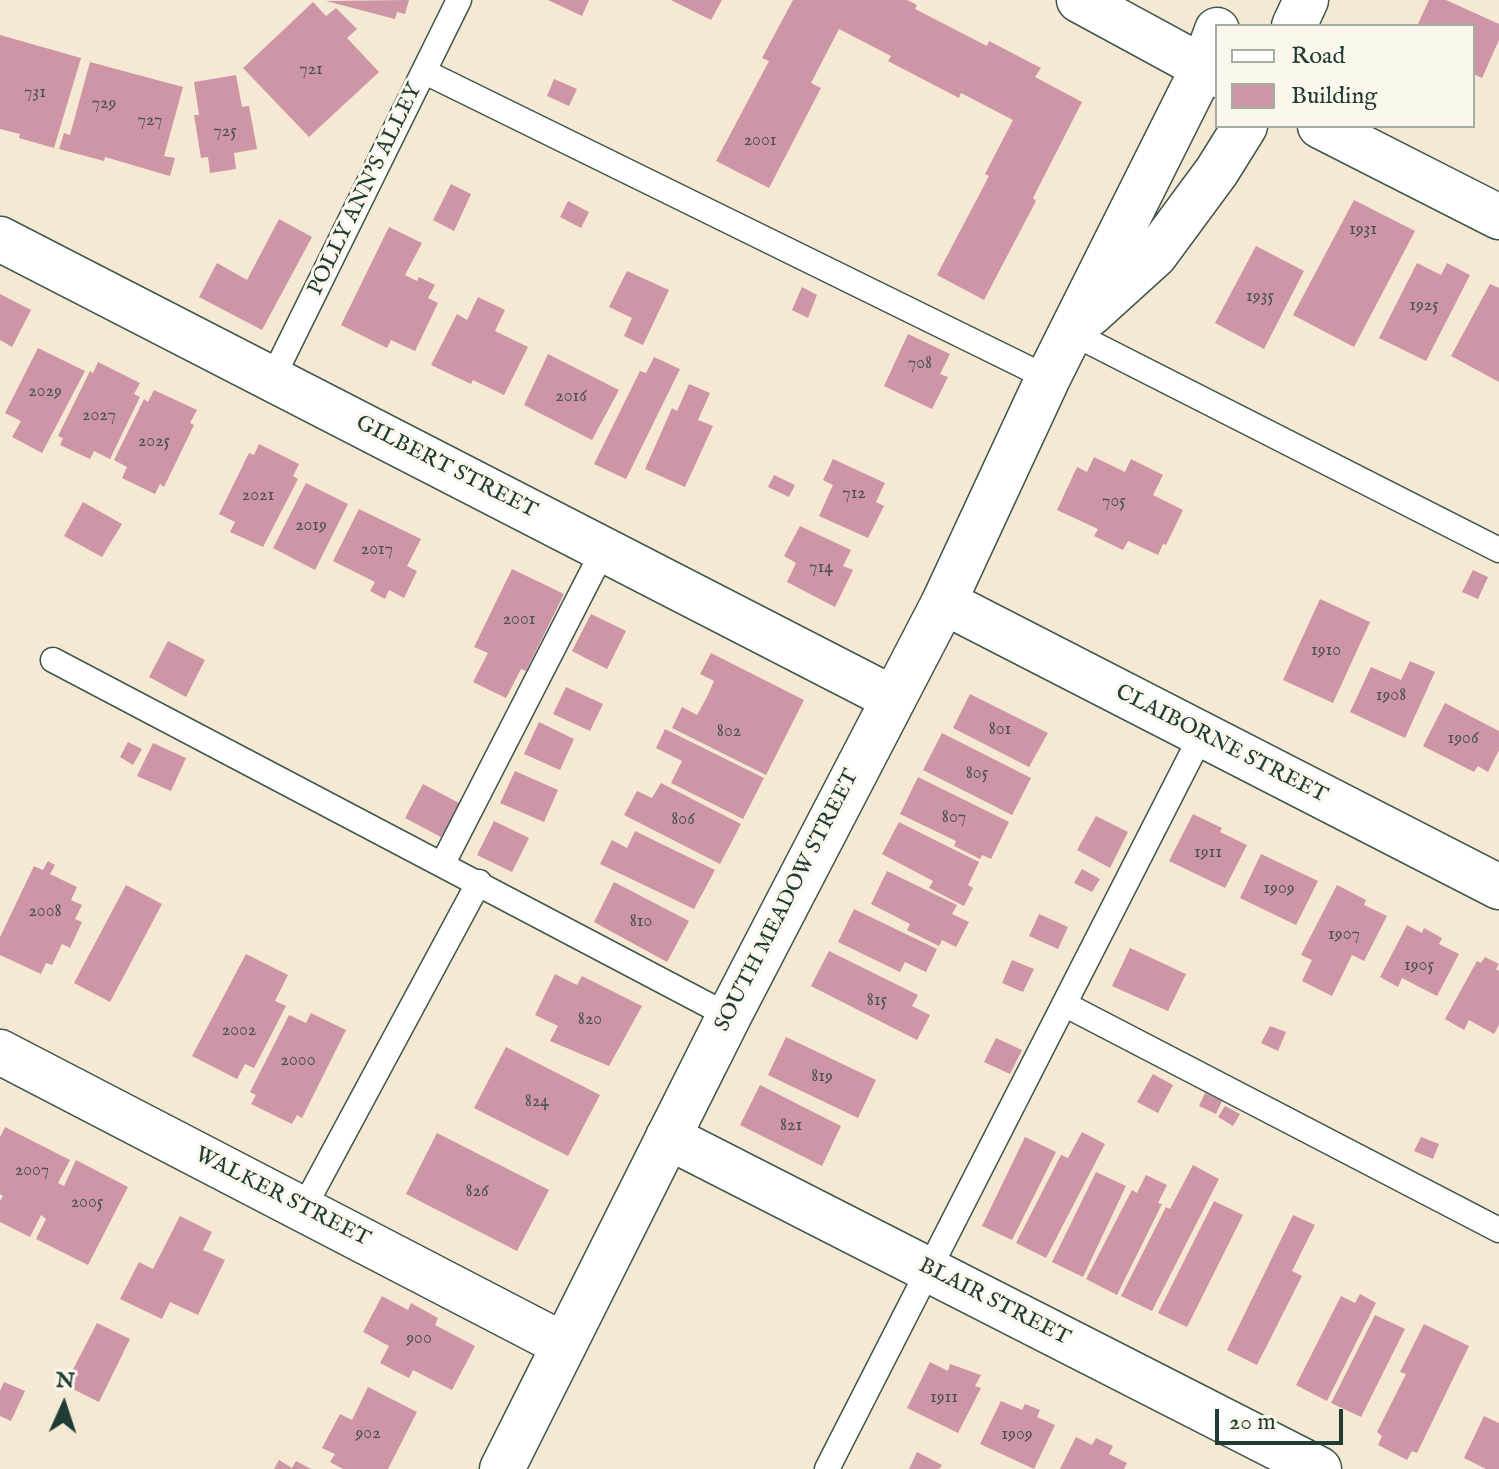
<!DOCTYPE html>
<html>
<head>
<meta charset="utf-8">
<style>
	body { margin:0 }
	#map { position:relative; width:1499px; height:1469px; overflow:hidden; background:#f6e9d3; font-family:"IM FELL English",serif }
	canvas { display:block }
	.legend { position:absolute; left:1215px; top:24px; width:260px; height:104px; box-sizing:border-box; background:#fbf7ec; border:2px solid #a3ada2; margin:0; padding:10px 14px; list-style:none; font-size:24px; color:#1f3d34 }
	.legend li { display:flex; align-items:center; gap:16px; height:40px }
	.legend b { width:40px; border:2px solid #a3ada2 }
	.north { position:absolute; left:24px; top:1365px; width:80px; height:80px; -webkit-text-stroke:6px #fbf7ec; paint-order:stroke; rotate:3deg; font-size:22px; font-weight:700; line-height:32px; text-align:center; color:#1f3d34 }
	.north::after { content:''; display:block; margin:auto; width:28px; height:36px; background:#1f3d34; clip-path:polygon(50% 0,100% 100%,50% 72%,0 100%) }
	.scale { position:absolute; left:1215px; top:1409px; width:128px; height:36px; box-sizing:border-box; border:4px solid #1f3d34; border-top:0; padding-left:10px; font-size:24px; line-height:28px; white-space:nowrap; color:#1f3d34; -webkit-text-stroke:6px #fbf7ec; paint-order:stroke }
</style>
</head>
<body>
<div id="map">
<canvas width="1499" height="1469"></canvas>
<ul class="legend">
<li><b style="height:10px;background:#fff"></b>Road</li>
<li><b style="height:22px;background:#cd95a6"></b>Building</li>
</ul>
<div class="north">N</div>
<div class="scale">20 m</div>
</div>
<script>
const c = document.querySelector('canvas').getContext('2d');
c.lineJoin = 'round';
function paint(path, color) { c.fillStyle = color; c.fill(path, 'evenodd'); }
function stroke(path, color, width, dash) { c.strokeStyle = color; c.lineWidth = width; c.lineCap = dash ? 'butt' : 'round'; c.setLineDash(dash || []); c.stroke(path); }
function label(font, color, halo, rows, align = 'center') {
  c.font = font + ' "IM FELL English",serif'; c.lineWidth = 6; c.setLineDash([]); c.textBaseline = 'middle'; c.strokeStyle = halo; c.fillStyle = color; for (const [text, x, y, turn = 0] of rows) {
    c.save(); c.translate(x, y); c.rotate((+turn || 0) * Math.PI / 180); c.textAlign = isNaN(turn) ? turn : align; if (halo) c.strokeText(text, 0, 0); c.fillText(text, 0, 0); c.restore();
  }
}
const building = new Path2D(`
	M409,0L405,14L397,12L395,19L326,1Z
	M548,0H589L582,16Z
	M671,0H722L711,20Z
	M793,0H907L917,5L915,9L987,46L989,41L1041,68L1035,77L1082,102L1033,198L1036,201L984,300L937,275L989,176L985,174L1013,120L961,93L959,98L888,61L891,56L839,29L811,83L821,88L769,188L716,161L769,61L762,58Z
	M1429,0H1446L1499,24V40L1482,78L1473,74V26H1417Z
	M313,2L326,16L336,8L357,29L347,38L379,72L309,137L243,68Z
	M0,35L81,58L54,148L19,138L20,134L0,129Z
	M90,62L183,87L164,156L175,158L170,176L105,157L104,161L59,149L64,133L70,135Z
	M236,75L242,107L249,106L257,149L234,153L236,169L210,173L208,157L201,158L194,115H199L194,82Z
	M554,79L577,89L569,106L547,96Z
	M451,184L471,194L454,231L433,220Z
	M1354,200L1415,231L1354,347L1293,315Z
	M568,201L589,212L581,228L560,217Z
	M279,219L312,237L262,330L199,297L217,263L247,280Z
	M389,227L422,243L405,275L417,281L419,277L435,285L428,298L438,303L415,351L391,340L387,348L341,325Z
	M1256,246L1304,271L1264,349L1215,323Z
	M1417,263L1441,275L1447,263L1470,275L1426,361L1379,338Z
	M627,271L669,290L643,345L624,336L632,318L609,307Z
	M1490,284L1499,288V382L1451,356Z
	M802,287L817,295L808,318L792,310Z
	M0,294L31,310L12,347L0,340Z
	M478,297L505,310L495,331L528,347L504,395L473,380L471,384L431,365L457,314L467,320Z
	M908,334L950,354L940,374L948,377L932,409L884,386Z
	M38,348L85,371L42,453L12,437L21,421L5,413Z
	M548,354L619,390L592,440L524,405Z
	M654,357L680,369L626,479L594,464L640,371L646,373Z
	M98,362L140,383L134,394L140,397L110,459L94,451L90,459L60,445L63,438L58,436L90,371L93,373Z
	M689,384L710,393L698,420L713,426L685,487L645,469L672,408L677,411Z
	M154,390L197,410L190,423L194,425L164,487L160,484L155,494L122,478L127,467L114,460L144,399L148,402Z
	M259,444L299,464L293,476L298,479L263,547L230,532L235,522L219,514L249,453L254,455Z
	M1094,457L1125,472L1131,459L1163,475L1153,495L1183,510L1166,545L1163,544L1158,555L1128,541L1123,550L1094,536L1098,529L1057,510L1077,467L1087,472Z
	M833,459L885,483L876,502L884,506L868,538L819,516L833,485L823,480Z
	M774,475L795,485L789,497L768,487Z
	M306,483L348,504L315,570L273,548Z
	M83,502L122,524L102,557L64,536Z
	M359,509L421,539L407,566L417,571L404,598L389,590L385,599L370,591L375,582L333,561Z
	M800,526L851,550L843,566L853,570L835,607L787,582L796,563L784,556Z
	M512,569L564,594L526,671L521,669L506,698L473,682L488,653L474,647Z
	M1473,570L1488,577L1478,599L1462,592Z
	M1320,599L1370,622L1333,703L1283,680Z
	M591,614L626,631L607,669L572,651Z
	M168,641L205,660L186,697L149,677Z
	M711,653L804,700L766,775L672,728L682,707L697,715L707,697L714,681L700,674Z
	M1410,661L1435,672L1405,738L1350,712L1371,667L1401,680Z
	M566,687L603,704L590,731L553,714Z
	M970,694L1048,733L1029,767L953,728Z
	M1445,703L1499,731V750L1488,772L1478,766L1474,772L1423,746Z
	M539,722L574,739L560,770L524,754Z
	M665,729L764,778L743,819L671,783L682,761L656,748Z
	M942,733L1031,778L1012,815L923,770Z
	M128,742L142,749L133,765L120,757Z
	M153,743L186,758L171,791L137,776Z
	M515,771L558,790L544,822L500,803Z
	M918,777L1009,822L991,859L982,855L980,859L954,846L956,841L900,814Z
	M661,783L741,824L720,864L624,815L637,791L652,798Z
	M423,784L459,803L441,837L405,818Z
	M1193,814L1222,828L1220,832L1247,845L1225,888L1169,861Z
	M1096,816L1128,832L1110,868L1077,850Z
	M494,821L529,838L512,872L477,855Z
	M899,822L979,862L968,885L973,888L964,906L929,888L933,881L882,854Z
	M635,831L715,870L694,909L600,864L612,840L627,848Z
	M1261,854L1318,881L1296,925L1240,898Z
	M48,861L55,865L50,874L77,887L71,900L82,905L75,919L82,922L70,948L62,944L52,965L46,963L41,974L0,955V937L34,866L43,870Z
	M1082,869L1100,879L1092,892L1074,883Z
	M887,871L957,905L952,914L969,922L956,947L942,940L939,946L907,930L910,924L871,904Z
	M614,882L689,921L667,962L594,922Z
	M126,885L162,904L110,1002L74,983Z
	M1337,885L1366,900L1364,905L1387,916L1364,961L1352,955L1332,996L1302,981L1312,960L1301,955Z
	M854,909L937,949L926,972L905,962L900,972L838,942Z
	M1039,914L1068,927L1058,949L1029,936Z
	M1407,925L1422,933L1424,928L1442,938L1439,944L1459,954L1437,996L1402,978L1398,987L1380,977Z
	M1130,948L1186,974L1168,1011L1112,986Z
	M829,951L918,995L912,1006L930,1015L917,1040L811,986Z
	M246,954L288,975L275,1001L286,1006L254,1068L245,1064L237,1079L192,1056Z
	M1485,957L1499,964L1496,969L1499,971V1025L1494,1034L1469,1020L1464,1030L1445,1019L1477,961L1481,963Z
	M1012,960L1034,969L1023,992L1002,983Z
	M555,974L577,985L582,976L642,1006L609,1066L550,1041L558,1026L535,1015Z
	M311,1013L346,1030L302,1118L297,1115L292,1124L251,1104L256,1095L250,1092L289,1015L306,1023Z
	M1270,1026L1286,1032L1278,1051L1261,1043Z
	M786,1037L876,1080L858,1118L768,1075Z
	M996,1038L1022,1050L1010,1074L984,1062Z
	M506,1047L600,1095L568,1156L474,1108Z
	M1153,1074L1173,1085L1158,1113L1137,1102Z
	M760,1085L841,1126L822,1166L740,1125Z
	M1205,1093L1222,1101L1216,1114L1199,1106Z
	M1225,1106L1240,1114L1233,1126L1218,1117Z
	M5,1127L70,1160L58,1183L64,1186L76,1160L128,1187L88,1265L36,1239L46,1219L41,1215L30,1237L0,1222V1201L3,1196L0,1194V1137Z
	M1082,1132L1105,1144L1046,1258L1016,1243L1061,1155L1068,1158Z
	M437,1133L549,1190L517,1251L406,1194Z
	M1025,1137L1056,1152L1012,1240L982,1226Z
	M1421,1137L1439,1144L1433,1159L1414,1151Z
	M1193,1165L1219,1179L1152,1311L1121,1296L1166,1207L1170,1209Z
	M1096,1172L1126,1186L1083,1277L1052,1262Z
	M1146,1175L1167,1185L1158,1203L1162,1204L1117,1295L1086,1279L1132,1190L1137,1193Z
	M1214,1201L1243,1215L1187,1327L1158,1313Z
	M1293,1215L1315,1225L1292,1271L1302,1276L1257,1365L1227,1350Z
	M180,1216L212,1232L203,1250L225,1260L198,1315L170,1302L162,1319L120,1299L139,1262L153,1269Z
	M1360,1294L1376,1303L1327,1401L1296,1385L1341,1296L1355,1303Z
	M382,1296L408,1310L411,1303L438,1318L435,1325L475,1346L452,1390L413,1370L409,1378L380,1363L389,1346L363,1332Z
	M1375,1315L1405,1329L1361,1417L1331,1403Z
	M97,1323L130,1339L99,1402L65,1385Z
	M1424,1324L1469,1346L1417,1453L1412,1451L1407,1460L1378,1445L1382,1436L1377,1432L1406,1374L1400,1372Z
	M930,1362L948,1371L950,1364L981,1375L975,1386L981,1388L958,1433L907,1408Z
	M4,1382L25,1391L11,1421L0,1416V1391Z
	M368,1387L417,1412L388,1469H343L330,1462L335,1454L322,1448L340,1414L352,1420Z
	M1001,1401L1022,1410L1025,1404L1040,1410L1037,1417L1055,1425L1034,1469L980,1444Z
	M1484,1416L1499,1423V1469H1486L1464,1458Z
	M1076,1437L1092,1445L1096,1438L1113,1446L1109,1454L1127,1463L1124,1469H1060Z
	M917,1452L942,1465L939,1469H909Z
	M279,1460L292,1468L296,1461L311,1469H274Z`);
const lane = new Path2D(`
	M425,72L1048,378
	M1070,332L1499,550
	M272,379L459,0
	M53,660L729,1016
	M443,863L604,549
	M1064,1004L1499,1230
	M303,1209L479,882
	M827,1469L1201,736`);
const street = new Path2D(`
	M0,239L892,698
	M944,602L1499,887
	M0,1052L564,1345
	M668,1137L1319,1469`);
const secondary = new Path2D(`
	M1079,0L1217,75
	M1294,26L1306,0
	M1320,126L1499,217
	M1090,314L1155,255L1217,171L1245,126
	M502,1469L729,1016L944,602L1048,378L1203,68L1217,30`);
const numberNames = [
	["721",311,70],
	["731",35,93],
	["729",104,104],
	["727",150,121],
	["725",225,132],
	["2001",760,141],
	["1931",1363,230],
	["1935",1260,297],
	["1925",1424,306],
	["708",920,364],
	["2029",45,392],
	["2016",571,397],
	["2027",99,416],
	["2025",154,442],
	["712",854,494],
	["2021",258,496],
	["705",1114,502],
	["2019",311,526],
	["2017",377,550],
	["714",821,568],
	["2001",519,620],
	["1910",1326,651],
	["1908",1391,696],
	["801",1000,730],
	["802",729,732],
	["1906",1463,739],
	["805",977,774],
	["807",954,818],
	["806",683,820],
	["1911",1208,853],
	["1909",1279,889],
	["2008",45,912],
	["810",641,922],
	["1907",1344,935],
	["1905",1419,966],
	["815",877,1001],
	["820",590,1020],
	["2002",239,1031],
	["2000",298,1061],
	["819",822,1077],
	["824",537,1102],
	["821",791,1126],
	["2007",32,1171],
	["826",477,1192],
	["2005",87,1203],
	["900",419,1339],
	["1911",944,1398],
	["902",368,1434],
	["1909",1017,1435]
];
const streetNames = [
	["POLLY ANN'S ALLEY",366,190,-64],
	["GILBERT STREET",446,468,27],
	["CLAIBORNE STREET",1221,745,27],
	["SOUTH MEADOW STREET",788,901,-63],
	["WALKER STREET",282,1198,27],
	["BLAIR STREET",994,1303,27]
];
paint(building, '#cd95a6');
stroke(lane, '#3f574c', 27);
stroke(street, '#3f574c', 47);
stroke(secondary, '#3f574c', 47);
stroke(lane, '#fff', 24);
stroke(street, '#fff', 44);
stroke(secondary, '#fff', 44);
label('18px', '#4a5350', null, numberNames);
label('22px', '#1f3d34', '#fbf7ec', streetNames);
</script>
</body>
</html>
